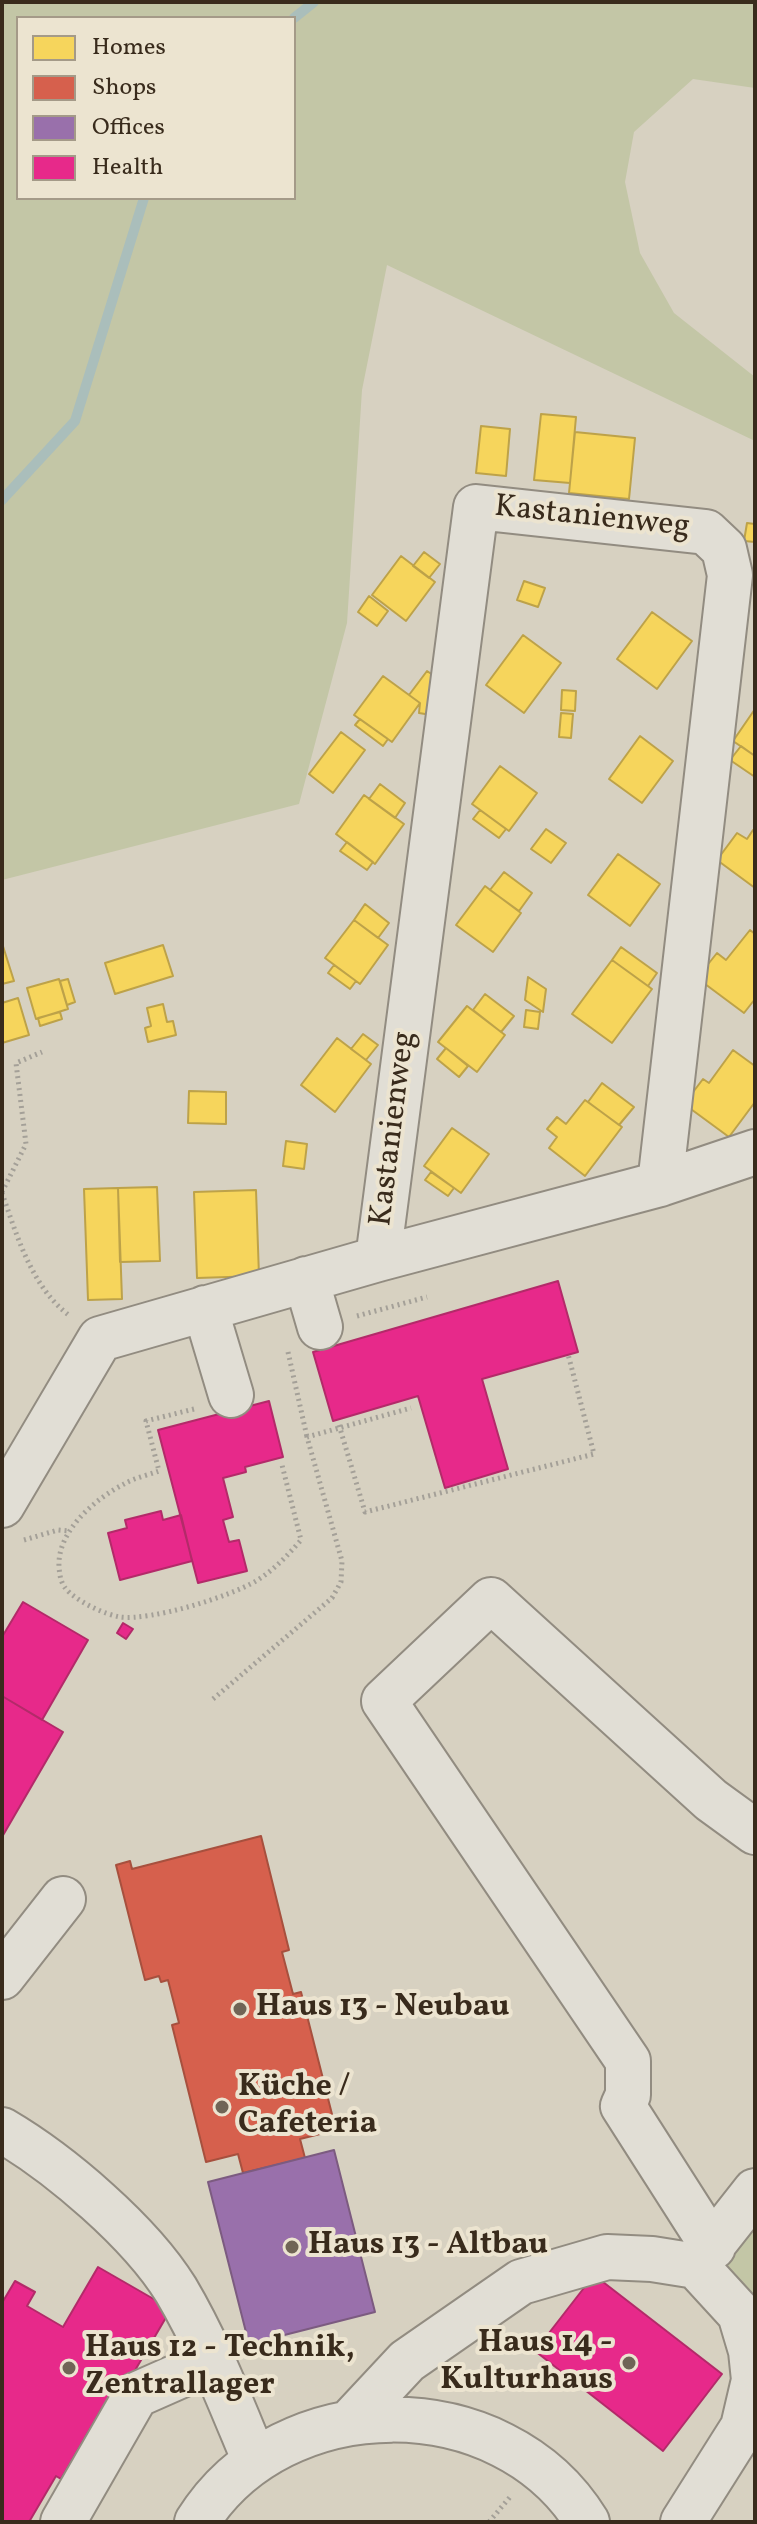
<!DOCTYPE html>
<html>
<head>
<meta charset="utf-8">
<style>
	body { margin:0 }
	#map { position:relative; width:757px; height:2524px; overflow:hidden; background:#d7d1c1; font-family:Vollkorn,serif }
	canvas { display:block }
	.frame { position:absolute; inset:0; border:4px solid #392b1c; pointer-events:none }
	.legend { position:absolute; left:16px; top:16px; width:280px; height:184px; box-sizing:border-box; background:#ece4d0; border:2px solid #a49a88; margin:0; padding:10px 14px; list-style:none; font-size:24px; color:#392b1c }
	.legend li { display:flex; align-items:center; gap:16px; height:40px }
	.legend b { width:40px; border:2px solid #a49a88 }
</style>
</head>
<body>
<div id="map">
<canvas width="757" height="2524"></canvas>
<div class="frame"></div>
<ul class="legend">
<li><b style="height:22px;background:#f6d55c"></b>Homes</li>
<li><b style="height:22px;background:#d6604d"></b>Shops</li>
<li><b style="height:22px;background:#9970ab"></b>Offices</li>
<li><b style="height:22px;background:#e7298a"></b>Health</li>
</ul>
</div>
<script>
const c = document.querySelector('canvas').getContext('2d');
c.lineJoin = 'round';
function paint(path, color) {
  c.fillStyle = color;
  c.fill(path, 'evenodd');
}
function stroke(path, color, width, dash) {
  c.strokeStyle = color;
  c.lineWidth = width;
  c.lineCap = dash ? 'butt' : 'round';
  c.setLineDash(dash || []);
  c.stroke(path);
}
function drawText(font, color, halo, rows, align = 'center') {
  c.font = font + ' Vollkorn,serif';
  c.lineWidth = 8;
  c.setLineDash([]);
  c.textBaseline = 'middle';
  c.strokeStyle = halo;
  c.fillStyle = color;
  for (const [text, x, y, turn = 0] of rows) {
    c.save();
    c.translate(x, y);
    c.rotate((+turn || 0) * Math.PI / 180);
    c.textAlign = isNaN(turn) ? turn : align;
    if (halo) c.strokeText(text, 0, 0);
    c.fillText(text, 0, 0);
    c.restore();
  }
}
const green = new Path2D(`
	M2 2H755V88L693 79 634 132 625 182 640 253 674 313 755 377V441L387 265 362 390 347 623 299 804 2 880ZM18 18H294V198H18Z
	M755 2194V2323L696 2266Z`);
const homes = new Path2D(`
	M541 414 576 417 570 483 534 480Z
	M481 426 510 429 506 476 476 473Z
	M575 432 635 438 629 499 569 493Z
	M747 523 755 524V542L744 541Z
	M424 552 440 564 429 578 413 566Z
	M401 556 435 582 406 621 372 595Z
	M524 581 545 588 538 607 517 600Z
	M369 596 388 611 377 626 358 612Z
	M652 612 692 641 657 689 617 659Z
	M523 635 561 663 524 713 486 685Z
	M427 671 443 682 437 716 419 713 420 703 409 695Z
	M383 676 420 703 392 742 354 715Z
	M562 690 576 691 575 711 561 710Z
	M755 709V756L733 741Z
	M561 713 573 714 571 738 559 737Z
	M360 719 388 739 383 746 355 725Z
	M341 732 365 750 333 793 309 774Z
	M640 736 673 761 642 803 609 779Z
	M741 746 755 756V777L730 760Z
	M500 766 537 793 509 831 472 804Z
	M380 784 405 803 395 818 369 799Z
	M364 795 404 824 375 864 336 834Z
	M480 810 506 829 499 838 473 819Z
	M546 829 566 843 551 863 531 849Z
	M753 830 755 832V888L717 860 737 833 747 839Z
	M347 842 373 862 367 870 340 851Z
	M618 854 660 884 630 926 588 895Z
	M504 872 532 893 519 911 490 890Z
	M485 886 521 913 493 952 456 925Z
	M365 904 389 923 378 938 354 920Z
	M354 920 388 945 360 984 325 958Z
	M750 930 755 934V999L744 1013 697 978 717 953 726 960Z
	M2 943 14 981 2 984Z
	M163 945 173 976 115 994 105 963Z
	M621 947 657 973 648 986 612 960Z
	M612 960 652 989 612 1043 572 1014Z
	M334 965 356 981 350 989 328 973Z
	M528 977 546 989 543 1012 525 1000Z
	M59 979 68 1009 36 1019 27 988Z
	M68 979 75 1002 67 1005 60 981Z
	M485 994 514 1016 501 1032 473 1010Z
	M18 998 29 1035 2 1043V1003Z
	M163 1004 167 1022 173 1021 176 1035 148 1042 145 1028 151 1026 147 1008Z
	M467 1006 505 1035 477 1072 438 1042Z
	M526 1010 540 1012 538 1029 524 1027Z
	M60 1012 62 1019 40 1026 38 1018Z
	M363 1034 378 1045 366 1060 351 1049Z
	M337 1038 371 1064 335 1112 301 1085Z
	M446 1048 468 1066 459 1077 437 1059Z
	M733 1050 755 1066V1102L729 1137 684 1104 703 1079 709 1083Z
	M602 1083 634 1107 619 1125 588 1102Z
	M189 1091 226 1092V1124L188 1123Z
	M585 1100 622 1127 585 1176 549 1148 557 1137 547 1129 557 1117 566 1124Z
	M452 1128 489 1154 461 1193 424 1166Z
	M286 1141 307 1144 304 1169 283 1166Z
	M431 1172 454 1188 448 1196 425 1180Z
	M157 1187 160 1261 120 1262 118 1188Z
	M118 1188 122 1299 88 1300 84 1189Z
	M256 1190 259 1276 197 1278 194 1192Z`);
const shops = new Path2D(`
	M261 1836 289 1950 282 1952 293 1994 301 1992 336 2130 300 2139 305 2158 243 2173 238 2154 206 2162 172 2025 179 2023 168 1980 161 1982 159 1976 145 1980 116 1865 130 1861 132 1869Z`);
const offices = new Path2D(`
	M334 2150 375 2312 249 2344 208 2182Z`);
const health = new Path2D(`
	M558 1281 578 1352 482 1379 508 1469 445 1488 418 1396 333 1421 313 1352Z
	M269 1401 283 1457 245 1467 246 1472 223 1478 233 1517 223 1520 229 1542 239 1540 247 1571 198 1583 158 1430Z
	M161 1511 163 1520 181 1515 192 1561 120 1580 108 1533 127 1528 125 1520Z
	M23 1602 88 1640 42 1720 2 1696V1637Z
	M123 1623 133 1629 126 1639 117 1633Z
	M2 1696 63 1732 2 1837Z
	M98 2267 171 2309 110 2413 102 2408 61 2479 56 2476 29 2522H2V2303L15 2281 35 2292 27 2306 63 2327Z
	M594 2275 722 2374 663 2451 535 2351Z`);
const stream = new Path2D(`
	M294 18 314 2
	M2 500 75 421 144 198`);
const path = new Path2D(`
	M2 1192 26 1144 16 1063 42 1052
	M2 1193C17 1236 32 1288 70 1316
	M357 1316 427 1297
	M288 1352 307 1437
	M194 1409 146 1421 159 1471C148 1475 134 1478 124 1484 95 1499 57 1531 59 1567 60 1578 61 1585 70 1593 83 1604 104 1614 120 1617 151 1621 229 1597 256 1581 274 1570 287 1556 301 1540L282 1465
	M339 1425 365 1512 594 1454 568 1354
	M24 1540 58 1530 69 1531
	M213 1699 332 1598 341 1582 342 1561 307 1437 411 1408
	M489 2522 510 2497`);
const minor = new Path2D(`
	M378 1259 476 507 706 532 724 549 730 575 660 1184
	M306 1279 320 1327
	M205 1308 231 1395
	M2 1505 100 1339 378 1259 660 1184 755 1152
	M2 1977 63 1899
	M2 2130C60 2164 140 2232 176 2290 208 2344 231 2404 255 2461
	M713 2247 623 2106 628 2095V2061L384 1701 491 1600 711 1800 755 1832
	M696 2266 755 2191
	M351 2421 407 2361 521 2282 607 2257 652 2259 696 2266 740 2314 751 2351 754 2380 743 2427 683 2522
	M63 2522 136 2395 213 2361
	M197 2522C282 2386 503 2385 587 2522`);
const markers = [
	[240,2009,8,"#706556"],
	[222,2107,8,"#706556"],
	[292,2247,8,"#706556"],
	[629,2363,8,"#706556"],
	[69,2368,8,"#706556"]
];
const streetNames = [
	["Kastanienweg",592,519,6],
	["Kastanienweg",395,1129,-83]
];
const poiNames = [
	["Haus 13 - Neubau",256,2009],
	["Küche /",238,2089],
	["Cafeteria",238,2126],
	["Haus 13 - Altbau",308,2247],
	["Haus 14 -",613,2345,"right"],
	["Kulturhaus",613,2382,"right"],
	["Haus 12 - Technik,",85,2350],
	["Zentrallager",85,2387]
];
paint(green, '#c3c6a6');
paint(homes, '#f6d55c');
stroke(homes, '#bda249', 2);
paint(shops, '#d6604d');
stroke(shops, '#a7503e', 2);
paint(offices, '#9970ab');
stroke(offices, '#7c5b80', 2);
paint(health, '#e7298a');
stroke(health, '#b32a69', 2);
stroke(stream, '#aabebb', 10);
stroke(minor, '#928c81', 48);
stroke(path, '#a4a098', 5, [2, 4]);
stroke(minor, '#e1ded5', 44);
for (const [x, y, r, color] of markers) {
  const dot = new Path2D();
  dot.arc(x, y, r, 0, 2 * Math.PI);
  c.fillStyle = color;
  c.fill(dot);
  stroke(dot, '#ece4d0', 3);
}
drawText('32px', '#392b1c', '#ece4d0', streetNames);
drawText('bold 32px', '#392b1c', '#ece4d0', poiNames, 'left');
</script>
</body>
</html>
